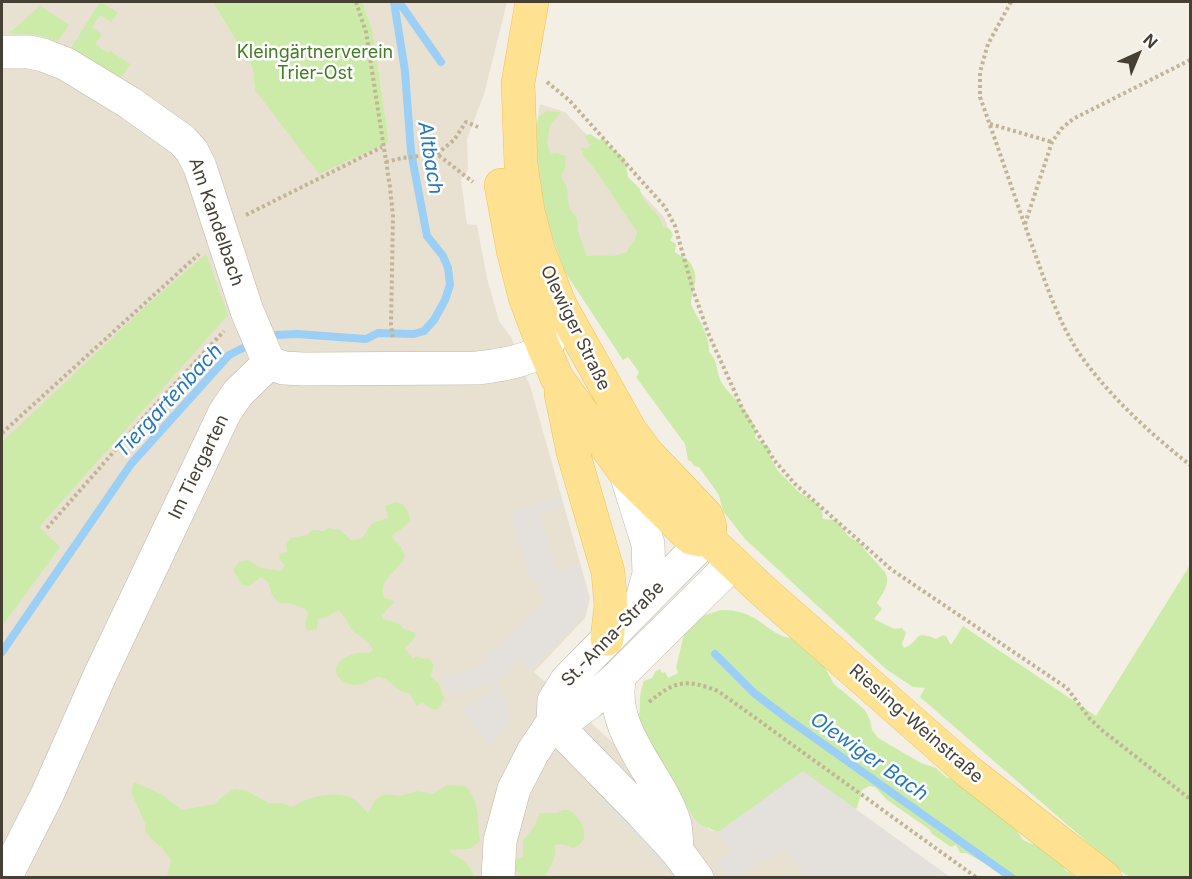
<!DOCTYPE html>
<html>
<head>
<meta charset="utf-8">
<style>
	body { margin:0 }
	#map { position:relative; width:1192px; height:879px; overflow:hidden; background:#f3efe4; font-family:Inter,sans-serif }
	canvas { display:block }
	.frame { position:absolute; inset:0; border:3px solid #463f33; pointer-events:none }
	.north { position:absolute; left:1108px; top:24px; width:60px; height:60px; -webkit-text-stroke:4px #fff; paint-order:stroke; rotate:44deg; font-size:16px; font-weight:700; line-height:24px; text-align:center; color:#463f33 }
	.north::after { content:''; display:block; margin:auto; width:21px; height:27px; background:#463f33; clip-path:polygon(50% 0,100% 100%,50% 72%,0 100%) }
</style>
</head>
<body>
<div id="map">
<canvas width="1192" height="879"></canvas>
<div class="frame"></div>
<div class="north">N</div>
</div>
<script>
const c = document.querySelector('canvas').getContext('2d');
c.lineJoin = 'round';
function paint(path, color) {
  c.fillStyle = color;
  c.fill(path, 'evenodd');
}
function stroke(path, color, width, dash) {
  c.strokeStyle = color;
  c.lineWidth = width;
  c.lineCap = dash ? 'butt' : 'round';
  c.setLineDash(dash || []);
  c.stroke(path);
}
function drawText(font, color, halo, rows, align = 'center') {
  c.font = font + ' Inter,sans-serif';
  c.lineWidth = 5;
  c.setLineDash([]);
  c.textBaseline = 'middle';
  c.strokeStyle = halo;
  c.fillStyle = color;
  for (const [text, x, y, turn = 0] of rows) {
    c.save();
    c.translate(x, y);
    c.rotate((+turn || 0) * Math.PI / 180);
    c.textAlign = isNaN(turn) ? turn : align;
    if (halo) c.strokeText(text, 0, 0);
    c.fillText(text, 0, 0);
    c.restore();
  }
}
const residential = new Path2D(`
	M2 2H213L253 69 255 90 389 142 373 33 363 2H507L484 94 467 139 468 169 461 180 467 224 477 225 487 278 499 321 511 337 531 389 590 598 585 618 534 672 710 830 950 877 23 878 2 867Z
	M540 104 565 112 664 217 672 238 574 282 536 130Z`);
const green = new Path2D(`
	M100 2 118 12 111 22 100 15 92 27 102 35 95 44 108 53 110 51 130 64 121 78 71 48Z
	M213 2H363L373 33 389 142 319 174 255 90 253 69Z
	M40 6 69 25 58 41 36 35 9 33Z
	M546 111 560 112V114L550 125 547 145 551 154 556 153 566 156 565 169 561 177 567 187 569 207 577 219 578 231 587 256C603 254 612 258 627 252 630 243 635 243 637 232L594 168 584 157 581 147 588 149 590 145 585 136 590 134 599 140 604 139 608 146 625 158 628 177 640 189C642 205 660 211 663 227L670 229 673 235 670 240 676 244 675 252C679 256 685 257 688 260 702 276 692 288 691 304 698 320 710 334 709 352 720 362 715 375 724 386 734 400 759 419 755 438L770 448V457L778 471 800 493 816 503 822 511 823 519 835 520 839 523 848 536 861 544 864 549 885 572C891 584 883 592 877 603L882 609 874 619 894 629 902 628 906 633 902 644 904 648C921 642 912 629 936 639L943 635 946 636 951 645 963 626 1096 716 1190 565V877H1130L1123 873 920 697 925 688 913 687 886 669 745 539 723 511 719 495 699 467 694 466 692 462 688 460 685 444 636 377 639 372 628 357 623 360 565 272 544 214 538 173 536 127 539 117Z
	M206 254 228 315 39 527 60 547 2 626V442L148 304Z
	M395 502C406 503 408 510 410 520 405 528 397 530 391 537L401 547 405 556C401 570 375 580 385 598L392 600 394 602 382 615 383 619 398 623 402 628 415 633V637L405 649 413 658 417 656 422 659 428 658C435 664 434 668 430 676L439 684 444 699 438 710 432 709 422 702 417 706 410 694C395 691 391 679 379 677 372 676 359 691 344 682 322 667 350 649 369 653L373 650C369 639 360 638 352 630 347 623 345 615 338 610L327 617 318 619 317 629 307 631 305 625 308 613 305 609 290 603H279L272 595 268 582 261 577 248 586 242 585 233 570 239 562 249 560 261 568 281 571 285 566 279 558 280 554 287 552 286 545 290 538 307 535 312 530 324 531 329 528 340 530 351 540C367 541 365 529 373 523 377 520 384 520 388 518L385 506Z
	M721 610C731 610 741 611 750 616 766 623 777 640 798 638L823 664 834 684 865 710 870 720 872 730 878 738 921 763 936 768 947 778 960 779 1008 817 1023 840 1032 844 1039 845 1062 862 1065 870 1077 877H1006L1001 872 966 853H960L956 845 951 847 932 834 929 829 887 800 875 787 869 786 862 790 857 808 846 817 718 832 699 824 678 796 632 719 639 718C641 703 638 696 644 681L652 678 655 672 660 669 662 673 665 672 668 678 678 673 676 668 684 634 699 617Z
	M134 782 161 794 182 810 215 804 222 797 234 789 245 790 269 803H282L292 807C307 797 337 789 354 799 359 803 363 809 368 813L376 799 381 796 386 794 399 796 418 791 432 794 447 785 465 786C481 801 477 821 480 841L470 849 449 850 451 853C463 859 470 864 474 877H167L171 860 162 848 151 838 145 831V823L131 792Z
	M562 810H569C582 818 594 841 573 848L562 844 555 845C555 849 556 852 555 855 554 864 547 869 545 877H522L514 869C514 859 515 860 523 856V840L534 827 540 813H558Z`);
const parking = new Path2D(`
	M560 496 563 506 540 513 557 571 579 564 587 590 586 608 579 620 531 670 518 659 499 680 511 718 491 747 461 707 493 693 490 684 448 695 442 676 479 667 487 659 486 653H492L544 602 539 585 536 581 531 580 510 512Z
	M803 771 950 877H804L787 848 735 877H726L717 862 733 852 718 832Z
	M604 792 672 863 664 869 636 835 598 799Z`);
const stream = new Path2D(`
	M399 2 441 62
	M265 339 275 335 297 334 366 339 378 333 414 334 424 331 434 320 445 300 450 285 448 268 443 256 427 236 411 152 405 71 394 2
	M2 652 131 464 229 355 253 343
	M715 654 754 693 788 719 1012 878`);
const path = new Path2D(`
	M356 2 366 32 390 187 393 216 391 325 393 339
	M1011 2 988 44 980 72V97C998 147 1015 198 1033 248 1046 284 1059 324 1081 356 1111 398 1151 434 1190 465
	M547 82 569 100 665 207 675 226 693 290 709 335 743 410 774 460 795 484 892 570 1067 688 1090 719 1103 731 1190 799
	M990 124 1052 142
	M437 154 454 140 466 122 478 127
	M386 162 402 158 437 154 473 182
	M246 215 382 147
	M1025 224 1052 142 1061 129 1073 119 1190 60
	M2 433 199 254
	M47 528 146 415 224 331
	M649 702C676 680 686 679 718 691L977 878`);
const minor = new Path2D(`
	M2 52H29L43 55 66 64 130 103 182 140 192 151 200 167 247 311 269 363
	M269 363 284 368 303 369 477 368C495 366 531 361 544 348 555 336 557 320 560 305
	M626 474 648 544 649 574 641 603
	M620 675C607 730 659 774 674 821 677 830 676 840 677 849
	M553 722 574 714 590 702 620 675 733 563
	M553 722 642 813 677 851 697 878
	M5 878 47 795 101 673 225 412 238 393 269 363
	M498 878 500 841 514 789 533 752 553 722 554 701 567 680 707 538`);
const major = new Path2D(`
	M532 2 518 83 521 165 528 211 538 249 560 305 630 430 647 453 706 515C710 524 712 529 707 538
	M501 185 513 250 525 297 544 348 557 378 626 474 691 538 700 540 707 538
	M561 394 573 452 608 572 611 606 607 639
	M707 538 763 591 969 772 1105 878`);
const parkNames = [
	["Kleingärtnerverein",315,53],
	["Trier-Ost",315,74]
];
const streetNames = [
	["Am Kandelbach",216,222,71],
	["Olewiger Straße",575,328,64],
	["Im Tiergarten",199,467,-64],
	["St.-Anna-Straße",613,634,-46],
	["Riesling-Weinstraße",916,724,41]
];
const waterNames = [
	["Altbach",430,158,81],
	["Tiergartenbach",169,401,-47],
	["Olewiger Bach",869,757,35]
];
paint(residential, '#e8e1d1');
paint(green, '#cceba9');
paint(parking, '#e4e1dd');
stroke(stream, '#9bcff6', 8);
stroke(minor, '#c0b7a6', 34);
stroke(major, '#edc358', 34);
stroke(path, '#c2b496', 4, [3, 3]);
stroke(minor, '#fff', 33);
stroke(major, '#ffe291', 33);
drawText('18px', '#437c22', '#fff', parkNames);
drawText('18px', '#463f33', '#fff', streetNames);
drawText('italic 20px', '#2478ba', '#fff', waterNames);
</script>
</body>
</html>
